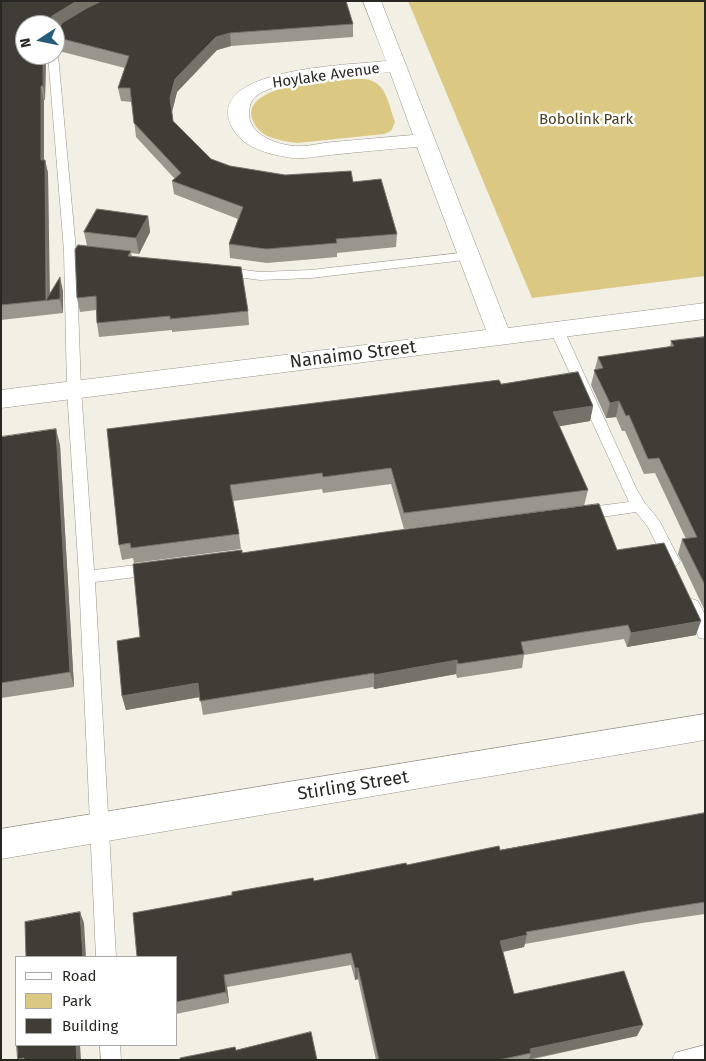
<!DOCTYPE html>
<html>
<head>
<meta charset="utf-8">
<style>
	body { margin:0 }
	#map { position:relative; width:706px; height:1061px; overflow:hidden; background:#f2efe5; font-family:"Fira Sans",sans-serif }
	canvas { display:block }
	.frame { position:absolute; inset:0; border:2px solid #282723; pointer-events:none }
	.legend { position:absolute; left:15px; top:956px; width:162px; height:90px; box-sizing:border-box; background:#fff; border:1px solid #a9a9a7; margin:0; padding:6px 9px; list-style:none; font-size:15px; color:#282723 }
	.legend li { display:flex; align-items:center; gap:10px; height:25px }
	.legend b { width:25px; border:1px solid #a9a9a7 }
	.north { position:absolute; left:15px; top:15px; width:50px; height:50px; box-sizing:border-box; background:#fff; border:1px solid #a9a9a7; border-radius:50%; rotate:259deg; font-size:14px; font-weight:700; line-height:20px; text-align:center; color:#282723 }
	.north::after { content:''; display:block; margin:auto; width:18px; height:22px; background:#255c77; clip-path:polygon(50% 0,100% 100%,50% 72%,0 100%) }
</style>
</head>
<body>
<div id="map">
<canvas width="706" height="1061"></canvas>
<div class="frame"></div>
<ul class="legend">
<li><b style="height:6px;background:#fff"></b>Road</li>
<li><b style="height:14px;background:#dbc983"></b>Park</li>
<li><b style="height:14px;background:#3f3d35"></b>Building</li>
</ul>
<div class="north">N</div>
</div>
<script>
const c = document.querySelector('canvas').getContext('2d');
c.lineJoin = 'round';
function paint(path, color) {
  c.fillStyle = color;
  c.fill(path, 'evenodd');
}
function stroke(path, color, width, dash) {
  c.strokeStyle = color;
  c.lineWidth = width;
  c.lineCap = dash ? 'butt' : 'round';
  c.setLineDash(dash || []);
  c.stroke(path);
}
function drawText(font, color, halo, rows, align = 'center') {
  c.font = font + ' "Fira Sans",sans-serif';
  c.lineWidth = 5;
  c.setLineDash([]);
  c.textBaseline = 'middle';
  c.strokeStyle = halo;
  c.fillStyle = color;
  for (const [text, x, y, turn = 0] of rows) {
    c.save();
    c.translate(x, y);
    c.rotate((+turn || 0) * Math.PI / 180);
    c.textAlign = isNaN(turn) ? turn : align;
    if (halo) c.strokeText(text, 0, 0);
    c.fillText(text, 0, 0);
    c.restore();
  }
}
const green = new Path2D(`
	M408 1H705V276L532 298Z
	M364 79C387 81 388 104 395 122L391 131 384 134 297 143C282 141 261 138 254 123 233 82 343 79 364 79Z`);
const service = new Path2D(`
	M55 52 58 55 76 251 81 389 94 570 153 563 158 565 161 569 158 573 153 575 95 582 116 957H96L79 577 67 389 64 251 48 55H55Z
	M469 252 475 256 473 259 311 278 260 280 222 275 216 271 222 267 260 272 311 270Z
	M557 326 564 330 636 488 644 502 659 520 680 561 677 565 672 567 667 565 648 527 636 512 582 520 577 518 575 514 577 510 582 508 629 502 550 330Z
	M692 599 698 601 705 615V639L699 638 684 605 686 601Z
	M100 1045H120L121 1060H101Z
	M705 1045V1060H672L675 1053Z`);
const minor = new Path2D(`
	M363 1H381L508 328 705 303V319L1 408V390L486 330 417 147C388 149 359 152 330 155 319 156 305 159 293 158 272 155 244 149 233 129 198 67 355 65 386 61ZM390 72 413 135C386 137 359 140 333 142 320 143 307 147 294 146 273 144 243 132 250 106 253 91 276 87 288 84Z
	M705 714V740L1 859V829Z`);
const wall = new Path2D(`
	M1 1 353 24V37L231 46 217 50 177 92 172 112 173 121 211 159 230 166 285 175 353 182 397 234 396 247 337 253V257L267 263 230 258 229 244 238 219 174 194 172 181 175 179 136 137 132 102 121 101 118 88 125 68 55 50V33L58 31 61 25 55 29V25H25L46 55 45 100H44V160H45L48 173 49 295 63 291V313L1 320Z
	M148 216 150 232 139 254 131 253 132 256 248 311 249 325 172 332V330L99 337 97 323 96 310 80 312 77 298 87 246 84 232Z
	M705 337V611L678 554 682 539H686L655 473 644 474 625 431H622L616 417 606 418 591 385 598 357 670 347 671 341Z
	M501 384 593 406 590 421 559 426 588 490 584 506 404 529 391 484 323 493 322 489 233 501 239 534 241 549 134 563 133 558 122 560 119 545 107 429Z
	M1 437 60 445 74 687 1 698Z
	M617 550 696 635 627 647 624 639 524 655 522 668 457 678 456 674 374 689 373 687 203 715 200 697 126 710 122 696 140 637 242 553Z
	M705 813V914L642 923 525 944 524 947 503 952 514 994 637 1036 529 1060H376L358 979 355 980 351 965 227 987 229 1003 176 1014V957L314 881 500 850Z`);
const shadedWall = new Path2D(`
	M77 1H115L81 13 55 29V25H51L52 16Z
	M230 33 231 46 217 50 177 92 172 112 170 98 175 79 216 37Z
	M43 55H46L45 100 43 86Z
	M41 86 44 100V174L41 160Z
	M45 160 48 173 50 300 47 301Z
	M148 216 150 232 139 254 136 238Z
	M60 277 63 291V313L60 299Z
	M619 401 616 417 606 418 610 403Z
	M593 406 590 421 550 428 553 412Z
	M56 429 60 445 74 687 70 672Z
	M701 621 696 635 627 647 631 633Z
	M457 660 456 674 374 689V675Z
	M198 683 200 697 126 710 122 696Z
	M80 912 84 923 86 957H83Z
	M527 935 524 947 497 953 500 941Z
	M355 968H358V979L355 980Z
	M224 975 227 987 229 1003 226 992Z
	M643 1025 637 1036 529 1059 531 1053 530 1049Z
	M76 1045H80L81 1060H77Z`);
const building = new Path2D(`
	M1 1H77L52 16 51 25H25V55H43V86H41V160H45L46 300 60 277V299L1 305Z
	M102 1H346L353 24 230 33 216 37 175 79 170 98 173 121 211 159 230 166 285 175 351 171 353 182 381 179 397 234 336 239 337 243 266 249 229 244 243 207 172 181 181 173 134 123 130 88H118L129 56 55 37V33L58 31 62 23 87 8Z
	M97 209 148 216 136 238 84 232Z
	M78 245 131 251 128 256 241 267 248 311 170 319V316L97 323 96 296 77 298 75 250Z
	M705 337V585L682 539 697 537 659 458 648 459 629 415 626 416 619 401 610 403 594 370 603 368 598 357 674 346 671 341Z
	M578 372 593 406 553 412 588 490 404 513 391 468 323 477 322 473 230 485 239 534 131 548 130 543 119 545 107 429 499 380 501 384Z
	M56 429 70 672 1 683V437Z
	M599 504 617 550 664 543 701 621 631 633 628 625 521 642 524 654 458 664 457 660 374 675V673L200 701 198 683 122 696 117 641 140 637 133 564 242 550V553L385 532Z
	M705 813V902L647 911 526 932 527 935 500 941 514 994 624 971 643 1025 530 1049 531 1053 499 1060H379L358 968H355L351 953 224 975 226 992 176 1002V957H137L133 913 232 895V892L313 878 314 881 406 863 407 865 499 846 500 850Z
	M80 912 83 957H26L25 922Z
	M311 1032 317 1060H180V1058L235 1047 236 1050Z
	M17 1045H76L77 1060H24V1058L18 1059Z`);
const farStreetnames = [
	["Hoylake Avenue",326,76,-8]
];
const farParknames = [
	["Bobolink Park",586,120]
];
const streetNames = [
	["Nanaimo Street",353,355,-7],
	["Stirling Street",353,786,-9]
];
paint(green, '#dbc983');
stroke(service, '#97948b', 1);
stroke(minor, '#97948b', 1);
paint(service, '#fff');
paint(minor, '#fff');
paint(wall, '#98968d');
paint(shadedWall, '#75726a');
paint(building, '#3f3d35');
stroke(building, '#75726a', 1);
drawText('15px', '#282723', '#fff', farStreetnames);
drawText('15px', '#4a411a', '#fff', farParknames);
drawText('18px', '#282723', '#fff', streetNames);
</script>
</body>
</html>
